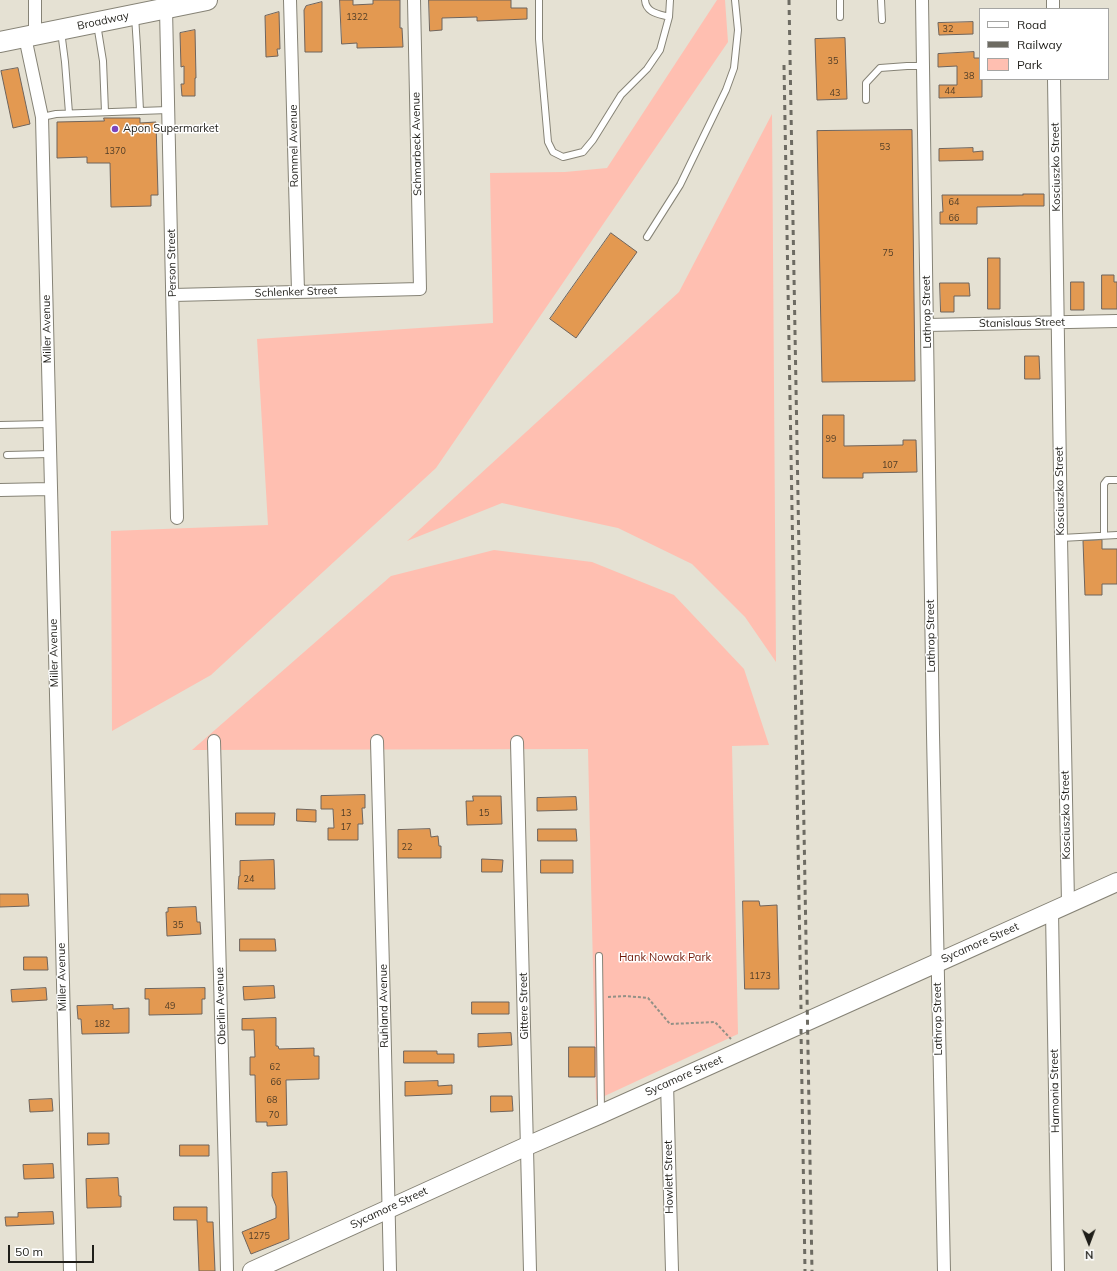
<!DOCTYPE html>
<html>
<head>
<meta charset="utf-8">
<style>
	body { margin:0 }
	#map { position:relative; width:1117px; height:1271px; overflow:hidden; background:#e5e1d3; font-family:Mulish,sans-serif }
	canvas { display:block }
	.legend { position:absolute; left:979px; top:8px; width:130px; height:72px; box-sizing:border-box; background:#fff; border:1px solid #a5a5a3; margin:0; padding:5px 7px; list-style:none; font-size:12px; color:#1f1e19 }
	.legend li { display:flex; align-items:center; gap:8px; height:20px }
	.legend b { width:20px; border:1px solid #a5a5a3 }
	.north { position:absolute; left:1069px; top:1223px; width:40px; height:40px; -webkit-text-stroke:3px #fff; paint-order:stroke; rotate:179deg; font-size:11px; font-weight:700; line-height:16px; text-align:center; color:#1f1e19 }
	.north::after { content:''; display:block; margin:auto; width:14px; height:18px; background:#1f1e19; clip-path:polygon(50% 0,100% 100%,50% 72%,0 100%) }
	.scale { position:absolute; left:8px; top:1245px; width:86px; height:18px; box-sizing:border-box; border:2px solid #1f1e19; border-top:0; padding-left:5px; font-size:12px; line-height:14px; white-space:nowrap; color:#1f1e19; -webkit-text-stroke:3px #fff; paint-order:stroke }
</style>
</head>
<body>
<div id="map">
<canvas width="1117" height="1271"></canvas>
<ul class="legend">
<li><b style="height:5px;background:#fff"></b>Road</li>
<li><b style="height:5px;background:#6d6b62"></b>Railway</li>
<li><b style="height:11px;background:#ffbfb1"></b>Park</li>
</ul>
<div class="north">N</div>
<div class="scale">50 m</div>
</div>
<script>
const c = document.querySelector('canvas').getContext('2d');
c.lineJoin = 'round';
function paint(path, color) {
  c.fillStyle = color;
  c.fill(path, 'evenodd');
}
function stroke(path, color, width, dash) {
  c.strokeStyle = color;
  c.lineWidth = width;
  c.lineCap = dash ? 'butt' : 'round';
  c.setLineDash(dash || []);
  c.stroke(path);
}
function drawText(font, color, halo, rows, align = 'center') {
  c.font = font + ' Mulish,sans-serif';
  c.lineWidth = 3;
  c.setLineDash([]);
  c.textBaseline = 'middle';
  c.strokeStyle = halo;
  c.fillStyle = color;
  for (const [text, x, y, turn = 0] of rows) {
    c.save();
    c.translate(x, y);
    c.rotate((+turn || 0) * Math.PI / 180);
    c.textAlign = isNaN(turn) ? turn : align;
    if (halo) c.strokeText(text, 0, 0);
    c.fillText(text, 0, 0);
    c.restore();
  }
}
const green = new Path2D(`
	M717 0H725L728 42 436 468 211 675 112 731 111 531 268 525 257 339 493 323 490 173 565 172 607 168Z
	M772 114 776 662 745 617 692 564 618 528 502 503 407 541 679 292Z
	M494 550 592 562 674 595 744 669 769 745 732 746 738 1034 596 1100 588 749 192 750 391 576Z`);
const building = new Path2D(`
	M340 0H353V5L373 4V0H400V28H402L403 47 357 48V43L342 44Z
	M429 0H511V8H527V19L477 21V17L442 18V30L430 31Z
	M322 2V52H305L304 10 306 6Z
	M279 12 280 49H277L278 56 266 57 265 16Z
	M973 22V34L939 35 938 23Z
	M195 30 196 78H195V96H182L181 84H184V66L181 67 180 33Z
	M845 38 847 99 817 100 815 39Z
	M974 52V58H980V79H982V97L939 98V85H957V66L938 67V54Z
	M18 68 30 124 13 128 1 71Z
	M104 118H140V123L156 122 158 195H151V206L111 207 110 163H87V157L57 158V122L104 121Z
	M912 130 915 381 822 382 817 131Z
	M973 148V152L983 151V160L939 161V149Z
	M1023 194H1044V206H1020L977 207V224H940V212H943L942 195H1023Z
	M611 233 637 252 576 338 550 319Z
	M988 258H1000V309H988Z
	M1102 275H1114V282H1117V309H1102Z
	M1071 282H1084V310H1071Z
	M940 283H969L970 296H954V312H941Z
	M1025 356H1039L1040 379H1025Z
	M823 415H844V446L903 445V440H916L917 472 863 473V478H823Z
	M1102 540V549H1117V584H1102V595H1085L1083 541Z
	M365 795V808H362L363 824H358V840H328V828H334L333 809H321V796Z
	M473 796H501L502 824 467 825 466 801H473Z
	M576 797 577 810 537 811V798Z
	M297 809 316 810V822L297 821Z
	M236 813H275L274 825H236Z
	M430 829 431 837 438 836 439 846H441V858H398V830Z
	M538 829H576L577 841H538Z
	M482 859 503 860 502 872H482Z
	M274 860 275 889H238L239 876H240V861Z
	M541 860H573V873H541Z
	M0 894H28L29 906 0 907Z
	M743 901H759L760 906 777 905 779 989H745Z
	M196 907 197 922H200L201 934 167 936 166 912H168V908Z
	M240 939H275L276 951H240Z
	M24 957H47L48 970H24Z
	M274 986 275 998 244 1000 243 987Z
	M46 988 47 1000 12 1002 11 990Z
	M205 988V999H202V1014L149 1015V999H145V989Z
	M472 1002H509V1014H472Z
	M113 1005V1009L129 1008V1033L82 1034 81 1019H78L77 1006Z
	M276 1018V1046H278L279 1049 314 1048V1056H319V1079L286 1080 287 1125 267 1126V1122H256L255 1075H250V1057H255L254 1030H242V1019Z
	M511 1033 512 1045 478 1047V1034Z
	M569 1047H595V1077H569Z
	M404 1051H437V1054H454V1063H404Z
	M438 1081V1086L452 1085V1094L405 1096V1082Z
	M491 1096H512L513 1111 491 1112Z
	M52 1099 53 1111 30 1112 29 1100Z
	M88 1133H109V1144L88 1145Z
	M180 1145H209V1156H180Z
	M53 1164 54 1178 24 1179 23 1165Z
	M287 1172 289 1239 251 1254 242 1232 276 1218V1206L272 1196V1173Z
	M118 1178 119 1196H121V1207L87 1208 86 1179Z
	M174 1207H207V1222H213L215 1271H199L197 1220H174Z
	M53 1212 54 1224 6 1226 5 1217H18V1213Z`);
const path = new Path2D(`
	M608 997 626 996 648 998 670 1024 715 1022 731 1039`);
const lane = new Path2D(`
	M539 0V39L548 142 553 152 563 157 583 152 593 140 621 95 647 69 660 50 669 17 670 0
	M645 0C646 13 659 14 669 17
	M840 0V17
	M881 0 882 20
	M135 16 137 47 140 111
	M97 24 103 61 105 112
	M61 31 65 62 69 113
	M866 100V83L880 68 907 66H923
	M42 117 56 114 168 110
	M647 237 680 185 726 90 734 68 738 30 735 0
	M0 425 49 424
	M7 455 50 454
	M1104 535V484L1107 480H1117
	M1061 538 1117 535
	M599 956 601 1112`);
const street = new Path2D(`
	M35 0V35
	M290 0 298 291
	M922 0 933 734 944 1271
	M1053 0V9
	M166 9 177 518
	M25 37 42 117 70 1271
	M1054 79 1061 538 1068 903
	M173 295 420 289 414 0
	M927 325 1117 321
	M0 490 50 489
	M214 741 225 1174 227 1271
	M377 741 384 1007 390 1271
	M517 742 530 1271
	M1052 911 1058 1271
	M667 1083 672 1271`);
const secondary = new Path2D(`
	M252 1271 527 1146 601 1114 1117 882`);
const primary = new Path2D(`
	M0 42 207 0`);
const rail = new Path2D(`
	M789 0 812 1271
	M784 65 801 1009
	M801 1029 805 1271`);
const markers = [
	[115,129,4,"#7b45bc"]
];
const numberNames = [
	["1322",357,17],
	["32",948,29],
	["35",833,61],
	["38",969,76],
	["44",950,91],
	["43",835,93],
	["53",885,147],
	["1370",115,151],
	["64",954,202],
	["66",954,218],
	["75",888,253],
	["99",831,439],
	["107",890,465],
	["13",346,813],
	["15",484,813],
	["17",346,827],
	["22",407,847],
	["24",249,879],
	["35",178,925],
	["1173",760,976],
	["49",170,1006],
	["182",102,1024],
	["62",275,1067],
	["66",276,1082],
	["68",272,1100],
	["70",274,1115],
	["1275",259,1236]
];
const streetNames = [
	["Broadway",103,21,-12],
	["Schmarbeck Avenue",417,144,-91],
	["Rommel Avenue",294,146,-91],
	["Kosciuszko Street",1056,167,-91],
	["Person Street",172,263,-91],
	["Schlenker Street",296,292,-2],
	["Lathrop Street",927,312,-91],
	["Stanislaus Street",1022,323,-1],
	["Miller Avenue",47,329,-91],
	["Kosciuszko Street",1060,491,-91],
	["Lathrop Street",931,636,-91],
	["Miller Avenue",54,653,-91],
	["Kosciuszko Street",1066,815,-91],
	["Sycamore Street",980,943,-24],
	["Miller Avenue",62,977,-91],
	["Oberlin Avenue",221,1006,-92],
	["Ruhland Avenue",384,1006,-91],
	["Gittere Street",524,1006,-91],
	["Lathrop Street",938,1019,-91],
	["Sycamore Street",684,1076,-24],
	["Harmonia Street",1055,1091,-91],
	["Howlett Street",669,1177,-91],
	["Sycamore Street",389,1208,-25]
];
const poiNames = [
	["Apon Supermarket",123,129]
];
const parkNames = [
	["Hank Nowak Park",665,958]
];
paint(green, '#ffbfb1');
paint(building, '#e39951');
stroke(building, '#6f645c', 1);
stroke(lane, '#868376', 8);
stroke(street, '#868376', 14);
stroke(secondary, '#868376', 20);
stroke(primary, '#868376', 22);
stroke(path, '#939086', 2, [3, 2]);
stroke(lane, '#fff', 6);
stroke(street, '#fff', 12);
stroke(secondary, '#fff', 18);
stroke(primary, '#fff', 20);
stroke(rail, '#6d6b62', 3, [5, 5]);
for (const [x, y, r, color] of markers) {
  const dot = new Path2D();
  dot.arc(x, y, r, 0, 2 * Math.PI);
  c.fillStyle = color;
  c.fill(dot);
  stroke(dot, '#fff', 1.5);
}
drawText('9px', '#503d27', null, numberNames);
drawText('11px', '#1f1e19', '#fff', streetNames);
drawText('11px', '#1f1e19', '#fff', poiNames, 'left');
drawText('11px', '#6f1707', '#fff', parkNames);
</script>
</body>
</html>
